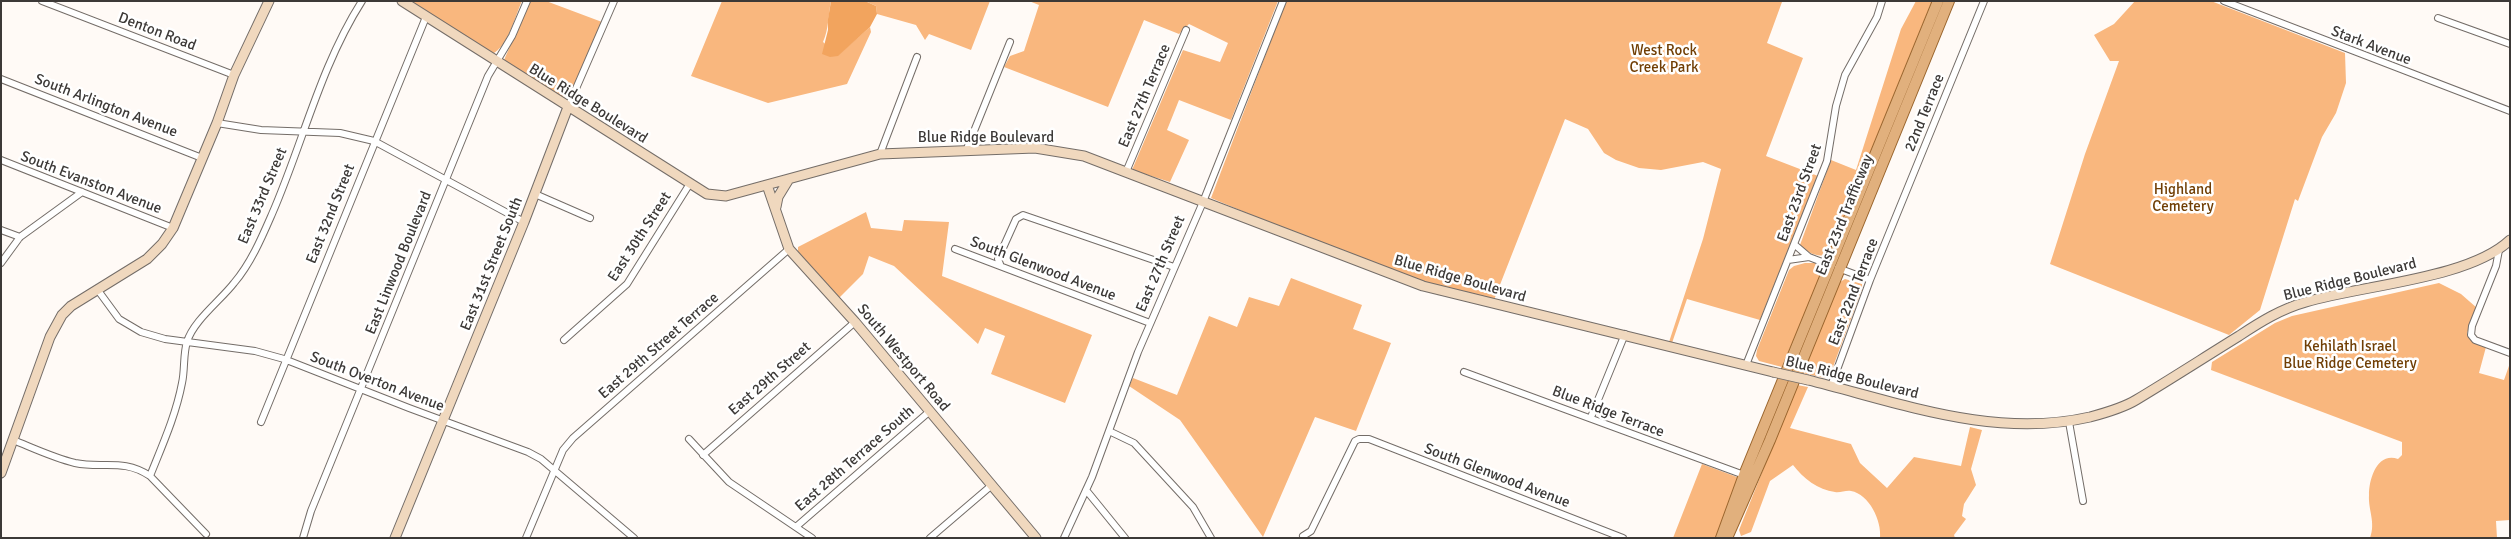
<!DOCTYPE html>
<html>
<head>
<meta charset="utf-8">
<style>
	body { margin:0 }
	#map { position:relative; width:2511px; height:539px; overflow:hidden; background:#fffaf6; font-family:Signika,sans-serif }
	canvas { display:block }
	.frame { position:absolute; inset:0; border:2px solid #3c3937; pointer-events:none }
</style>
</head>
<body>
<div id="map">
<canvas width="2511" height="539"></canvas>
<div class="frame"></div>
</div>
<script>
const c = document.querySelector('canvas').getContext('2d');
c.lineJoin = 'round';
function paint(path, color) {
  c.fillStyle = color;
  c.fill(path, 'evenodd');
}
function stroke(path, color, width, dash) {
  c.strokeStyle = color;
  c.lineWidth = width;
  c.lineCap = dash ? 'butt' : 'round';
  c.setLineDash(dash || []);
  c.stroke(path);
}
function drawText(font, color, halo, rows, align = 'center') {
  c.font = font + ' Signika,sans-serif';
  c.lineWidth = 5;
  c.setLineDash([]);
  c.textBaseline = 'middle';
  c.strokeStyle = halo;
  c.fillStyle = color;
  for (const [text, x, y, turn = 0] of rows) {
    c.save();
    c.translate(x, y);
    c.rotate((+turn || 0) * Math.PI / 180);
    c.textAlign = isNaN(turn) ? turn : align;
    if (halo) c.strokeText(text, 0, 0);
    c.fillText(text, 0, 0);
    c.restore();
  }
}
const green = new Path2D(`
	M401 1H522C515 16 508 47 492 54Z
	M530 1H546L602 22 571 92 565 97 560 96 505 63 504 60Z
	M722 1H831C828 15 829 29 823 42L838 55 870 27 871 32 847 84 768 103 691 76Z
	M865 1H990L971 50 929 34 925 40 916 25 877 14 876 6Z
	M1029 1H1278L1231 120 1179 100 1167 130 1189 140 1170 182 1132 170 1183 50 1220 62 1228 43 1189 24 1179 34 1144 20 1108 107 1004 67 1010 56 1024 51 1039 5Z
	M1286 1 1782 2 1767 43 1803 58 1766 156 1818 176 1760 320 1687 299 1672 343 1669 342 1703 239 1721 169 1703 162 1661 170 1639 168 1616 160 1604 153 1588 129 1565 119 1494 300 1411 278 1409 281 1211 198Z
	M1916 1H1932L1829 253C1820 259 1807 253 1800 245L1831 160 1856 170 1901 29Z
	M2135 1H2211L2345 53 2346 83 2336 113 2322 137 2298 201 2295 199 2260 310 2229 335 2050 264 2085 154 2119 61H2110L2094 35 2114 24Z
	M866 212 871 228 902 231 904 220 949 222 942 276 1092 335 1065 403 991 374 1005 336 985 328 978 344 894 266 869 256 863 274 839 298 798 254V247Z
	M1805 263H1815L1821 268V274L1782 367 1759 361 1756 356 1757 350 1789 270 1794 266Z
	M1291 278 1362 305 1353 329 1391 343 1356 431 1315 417 1263 537 1180 420 1129 386 1133 378 1177 395 1209 316 1237 327 1249 297 1279 306Z
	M1845 279 1862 284V289L1830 375 1825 378 1802 373 1840 282Z
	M2439 283 2461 294 2477 308 2467 333 2471 340 2486 347 2479 373 2504 380 2510 363V520L2496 521 2497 538H2370C2376 522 2368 510 2369 495 2369 479 2377 452 2398 459L2402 455V442L2211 370 2212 362 2275 323 2292 316Z
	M1797 385 1808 387 1790 428 1851 444 1860 463 1887 488 1914 457 1961 466 1970 427 1982 430 1971 469 1976 485 1964 504 1962 516 1966 519 1954 535 1955 538H1880C1882 521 1869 494 1851 491 1846 490 1840 493 1835 492 1818 490 1803 478 1793 465L1770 481 1751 532 1741 536 1739 530Z
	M1702 464 1737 477 1738 483 1716 538H1673Z`);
const water = new Path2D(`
	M831 1H865L876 6 877 14 870 27 838 56 830 57 822 54 828 30V19Z`);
const street = new Path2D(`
	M42 1 234 75
	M2224 1 2510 111
	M2438 18 2510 44
	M1 79 202 158
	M568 107 614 1
	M217 123 261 130 340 133 374 141 524 222
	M966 151 1010 42
	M880 154 917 57
	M1 160 173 228
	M1126 172 1186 30
	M535 194 590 218
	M1 230 20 237
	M1795 245 1809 257
	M955 249 1150 323
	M2499 250 2496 266 2472 326 2471 335 2475 340 2510 353
	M1788 260 1809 257 1830 265
	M1 263 20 237 82 192
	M1000 264 998 259 1016 219 1023 215 1174 267
	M1838 268 1870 280
	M97 289 119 319 141 332 165 339 255 351 284 359 409 408 528 452 541 459 634 538
	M564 340 627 284 689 185
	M1746 365 1827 161 1836 106 1845 75 1877 17 1882 1
	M1464 372 1744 475
	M1831 386 1870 280 1984 1
	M1591 417 1625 334
	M261 422 426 17
	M2069 422 2083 501
	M1109 431 1134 443 1193 507 1211 538
	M689 439 729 482 812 538
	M13 440C33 448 54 458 75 463 103 469 123 458 150 476L206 534
	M703 455 855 322
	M150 476C162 446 176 415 182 383 185 370 183 354 187 342 193 321 221 300 234 283 251 263 262 237 272 214 303 143 320 67 362 1
	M1086 490 1125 538
	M797 526 930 411
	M1303 536 1311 531 1355 441 1359 439H1369L1623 538
	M303 538 311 511 488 76 512 36 527 1
	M526 538 563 450 573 438 789 249
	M930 538 992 485
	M1064 538 1092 477 1138 352 1203 202 1283 1`);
const secondary = new Path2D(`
	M402 1 707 194 726 196 880 154 1035 148 1084 156 1423 286 1773 372
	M767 185 789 249 855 322 1036 538
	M776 207 778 197 789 179
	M1808 380C1901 403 1994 439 2090 417 2105 413 2123 408 2136 400 2171 379 2205 357 2239 336 2260 322 2281 309 2306 302 2362 285 2469 279 2510 240
	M1 473 50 337 62 315 71 306 147 259 162 244 173 228 217 123 234 75 269 1
	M395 538 524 222 568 107`);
const primary = new Path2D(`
	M1721 538 1744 475 1938 1
	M1727 538 1770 440 1949 1`);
const secondaryBridge = new Path2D(`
	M1773 372 1808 380`);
const streetNames = [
	["Denton Road",157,32,21],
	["Stark Avenue",2371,46,21],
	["East 27th Terrace",1145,96,-67],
	["Blue Ridge Boulevard",588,104,32],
	["South Arlington Avenue",106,106,21],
	["22nd Terrace",1925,113,-68],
	["Blue Ridge Boulevard",986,138],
	["South Evanston Avenue",91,183,21],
	["East 23rd Street",1800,193,-70],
	["East 33rd Street",263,196,-67],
	["East 32nd Street",331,214,-68],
	["East 23rd Trafficway",1845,215,-68],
	["East 30th Street",640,237,-57],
	["East Linwood Boulevard",399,263,-68],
	["East 31st Street South",492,264,-68],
	["East 27th Street",1161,264,-67],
	["South Glenwood Avenue",1043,269,21],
	["Blue Ridge Boulevard",1460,279,16],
	["Blue Ridge Boulevard",2350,280,-14],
	["East 22nd Terrace",1854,292,-69],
	["East 29th Street Terrace",659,346,-41],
	["South Westport Road",903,358,50],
	["Blue Ridge Boulevard",1852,378,14],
	["East 29th Street",770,379,-41],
	["South Overton Avenue",377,382,21],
	["Blue Ridge Terrace",1608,412,21],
	["East 28th Terrace South",855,459,-41],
	["South Glenwood Avenue",1497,476,21]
];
const parkNames = [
	["West Rock",1664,51],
	["Creek Park",1664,68],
	["Highland",2183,190],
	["Cemetery",2183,207],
	["Kehilath Israel",2350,347],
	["Blue Ridge Cemetery",2350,364]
];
paint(green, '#f9b77e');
paint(water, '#f2a45e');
stroke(street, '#746d68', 8);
stroke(secondary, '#746d68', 11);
stroke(primary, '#9a652d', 12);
stroke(street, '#fff', 6);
stroke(secondary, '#f0d8be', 9);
stroke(primary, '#e1b07d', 10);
stroke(secondaryBridge, '#746d68', 11, []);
stroke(secondaryBridge, '#f0d8be', 9);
drawText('15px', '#3c3937', '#fff', streetNames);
drawText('15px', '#703e04', '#fff', parkNames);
</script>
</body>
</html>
